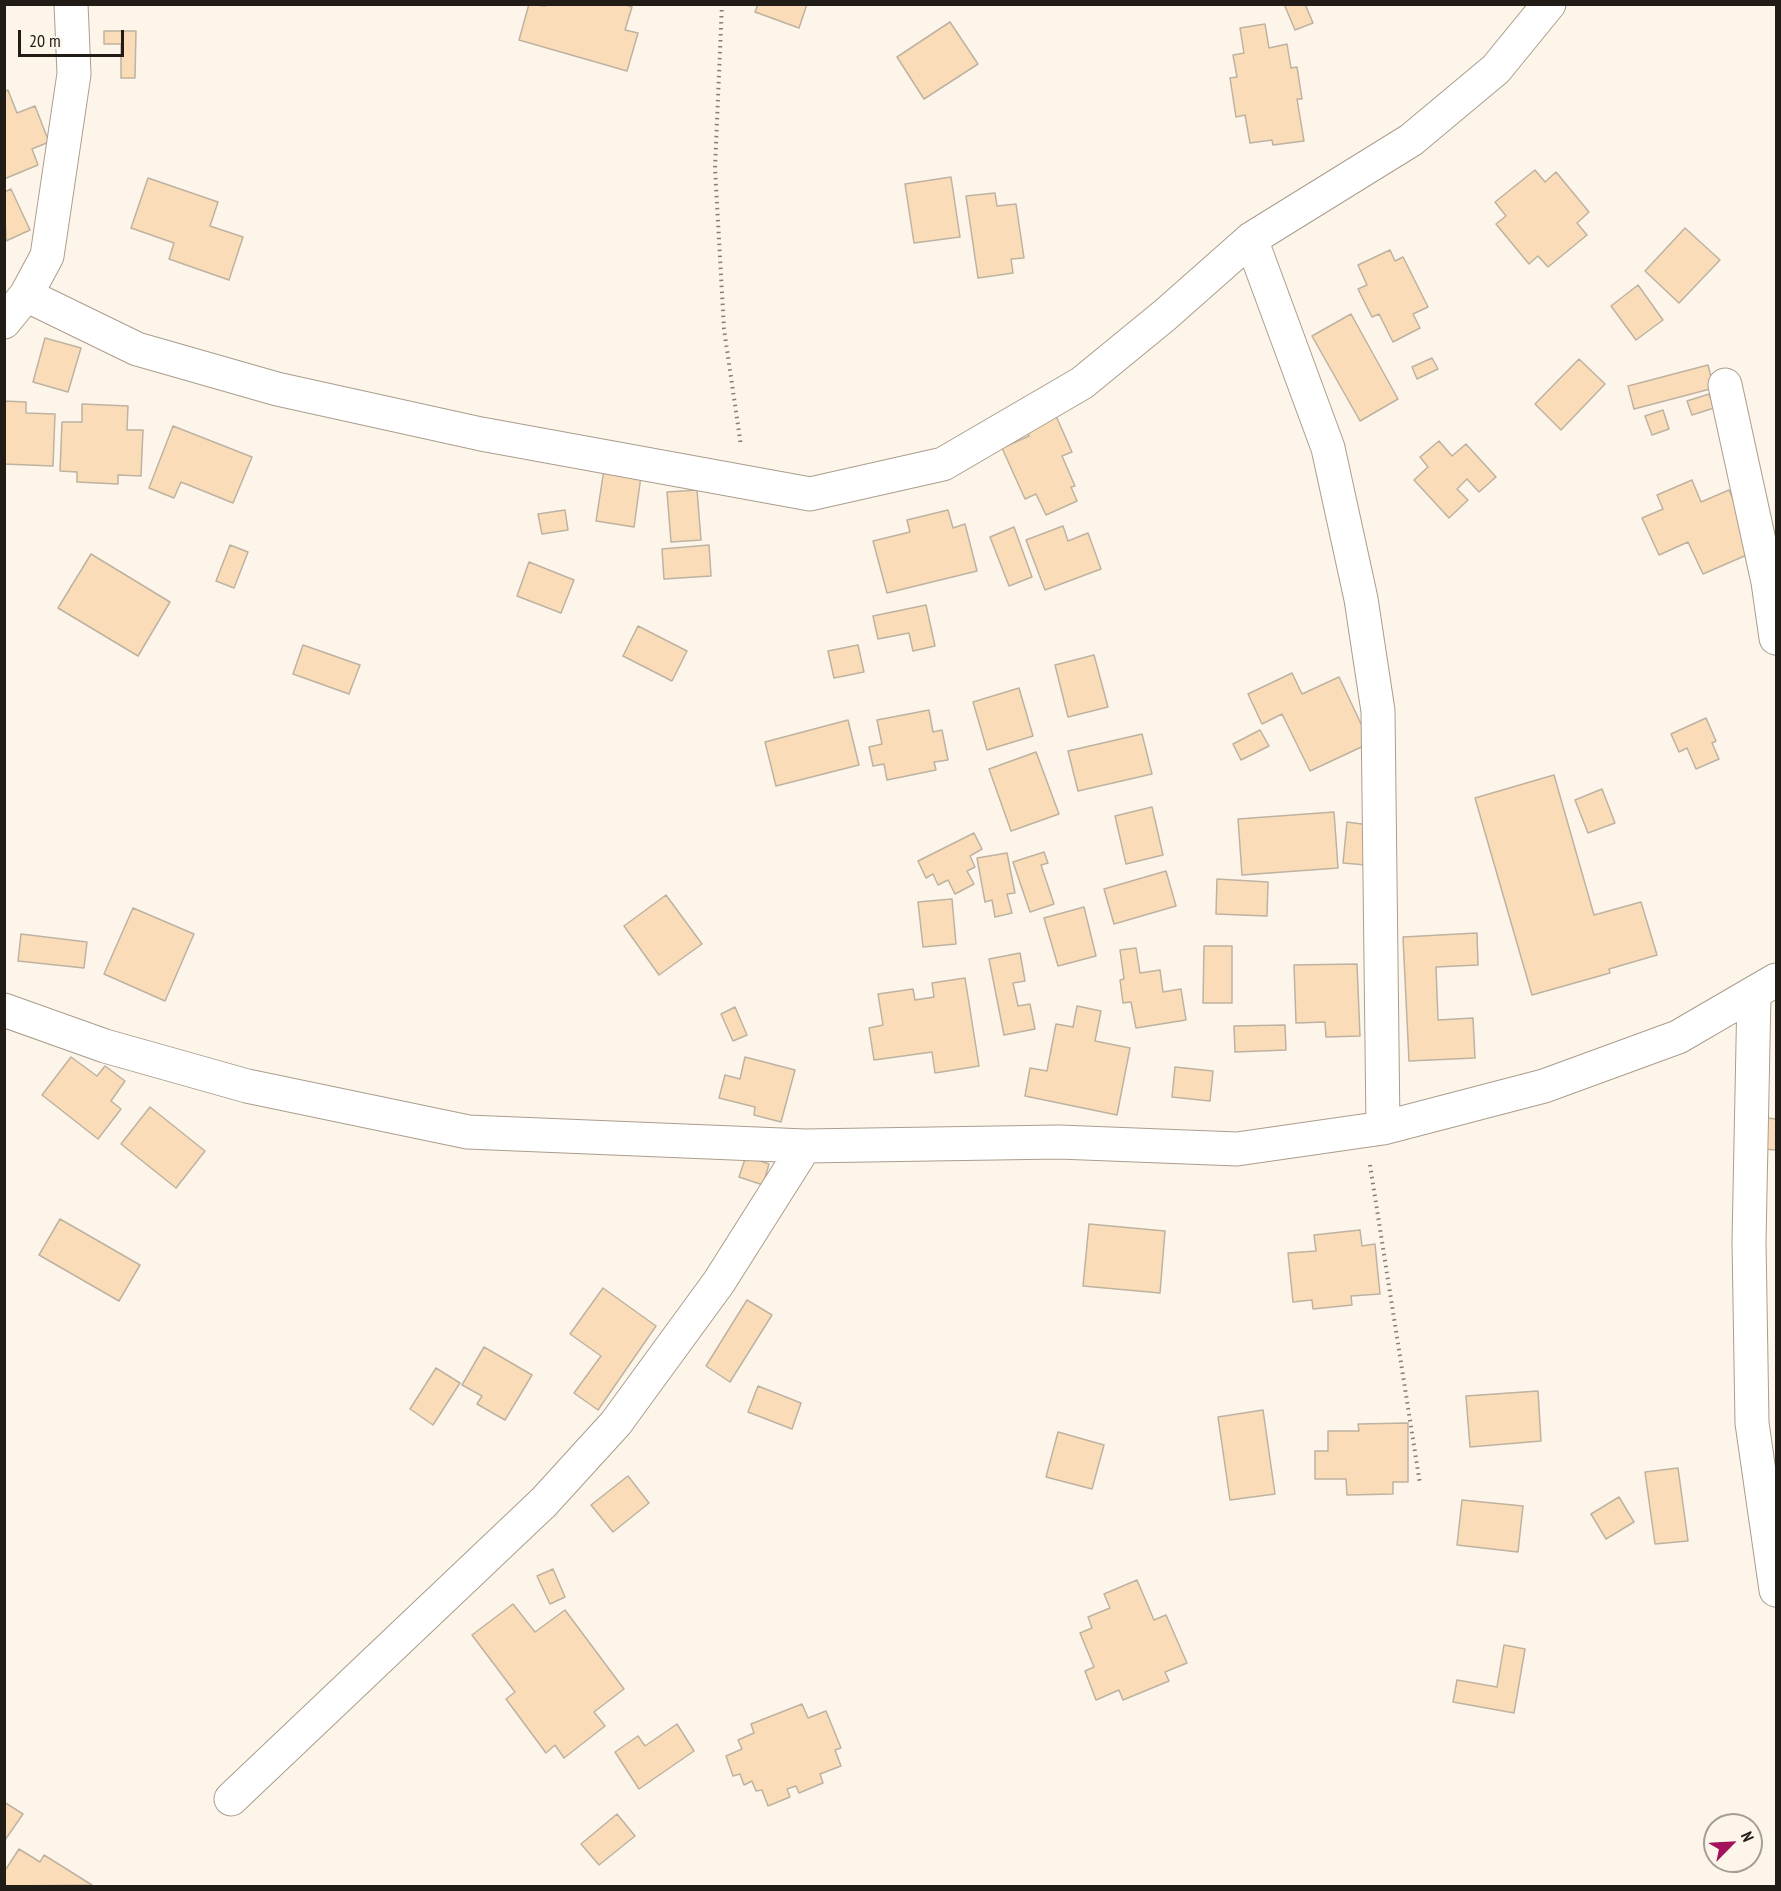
<!DOCTYPE html>
<html>
<head>
<meta charset="utf-8">
<style>
	body { margin:0 }
	#map { position:relative; width:1781px; height:1891px; overflow:hidden; background:#fdf5ea; font-family:"PT Sans Narrow",sans-serif }
	canvas { display:block }
	.frame { position:absolute; inset:0; border:6px solid #211c16; pointer-events:none }
	.north { position:absolute; left:1703px; top:1813px; width:60px; height:60px; box-sizing:border-box; background:#fdf5ea; border:2px solid #a59e95; border-radius:50%; rotate:66deg; font-size:16px; font-weight:700; line-height:24px; text-align:center; color:#211c16 }
	.north::after { content:''; display:block; margin:auto; width:21px; height:27px; background:#a2135b; clip-path:polygon(50% 0,100% 100%,50% 72%,0 100%) }
	.scale { position:absolute; left:18px; top:30px; width:106px; height:27px; box-sizing:border-box; border:3px solid #211c16; border-top:0; padding-left:8px; font-size:18px; line-height:21px; white-space:nowrap; color:#211c16; -webkit-text-stroke:4px #fdf5ea; paint-order:stroke }
</style>
</head>
<body>
<div id="map">
<canvas width="1781" height="1891"></canvas>
<div class="frame"></div>
<div class="north">N</div>
<div class="scale">20 m</div>
</div>
<script>
const c = document.querySelector('canvas').getContext('2d');
c.lineJoin = 'round';
function paint(path, color) {
  c.fillStyle = color;
  c.fill(path, 'evenodd');
}
function stroke(path, color, width, dash) {
  c.strokeStyle = color;
  c.lineWidth = width;
  c.lineCap = dash ? 'butt' : 'round';
  c.setLineDash(dash || []);
  c.stroke(path);
}
const building = new Path2D(`
	M529 4 545 6V4H623L632 7 625 30 638 33 627 71 519 40Z
	M758 4H807L799 28 755 12Z
	M1284 4H1305L1313 23 1295 30Z
	M950 22 978 64 924 99 897 57Z
	M1265 24 1269 48 1287 44 1291 68 1297 67 1302 99H1297L1304 141 1273 145 1272 140 1250 143 1245 115 1236 117 1230 78 1237 77 1233 55 1244 53 1240 28Z
	M104 31H136L135 78H121V44H104Z
	M8 90 17 113 35 106 49 142 32 149 38 165 4 179V92Z
	M1535 170 1545 182 1556 172 1589 212 1577 223 1587 235 1548 267 1538 256 1529 264 1496 224 1506 216 1495 202Z
	M951 177 960 237 914 243 905 184Z
	M148 178 218 202 210 226 243 237 229 280 169 259 174 243 131 228Z
	M11 189 30 230 6 241 4 192Z
	M995 193 997 206 1016 204 1024 258 1011 259 1013 273 978 278 966 196Z
	M1685 228 1720 260 1679 303 1645 271Z
	M1390 250 1395 261 1403 257 1428 307 1413 314 1420 328 1393 342 1379 314 1372 317 1358 289 1367 285 1358 265Z
	M1638 285 1663 320 1636 340 1611 306Z
	M1351 314 1398 399 1360 421 1312 336Z
	M45 338 81 348 68 392 33 382Z
	M1432 358 1438 369 1417 379 1412 367Z
	M1579 359 1605 384 1561 430 1535 404Z
	M1708 365 1714 388 1634 409 1628 386Z
	M1709 394 1714 408 1692 415 1687 401Z
	M4 401 26 402V413L55 414 53 466 4 464Z
	M82 404 128 406 127 430H143L141 476 118 475V484L77 482V472L60 471 62 422H82Z
	M1663 410 1669 429 1652 435 1645 416Z
	M1056 416 1072 452 1062 456 1075 486 1071 487 1077 501 1046 515 1036 494 1025 499 1002 448 1029 436 1026 429Z
	M173 426 252 457 233 503 181 482 174 498 149 488Z
	M1439 441 1452 456 1466 444 1496 477 1479 492 1467 479 1457 489 1468 500 1449 518 1414 480 1428 467 1420 457Z
	M605 463 642 469 634 527 596 521Z
	M1692 480 1701 502 1729 490 1756 551 1703 574 1688 542 1659 555 1642 518 1663 509 1657 495Z
	M697 490 701 540 671 542 667 492Z
	M565 510 568 530 542 534 538 514Z
	M948 510 953 528 965 524 977 571 887 593 873 541 910 532 907 520Z
	M1063 526 1068 541 1088 533 1101 569 1045 590 1026 540Z
	M1014 527 1032 577 1009 586 990 537Z
	M230 545 248 552 234 588 216 581Z
	M709 545 711 576 664 579 662 549Z
	M91 554 170 602 138 656 58 608Z
	M529 562 574 580 561 613 517 596Z
	M926 605 935 646 913 651 909 633 878 639 873 616Z
	M638 626 687 651 672 681 623 656Z
	M303 645 360 665 349 694 293 674Z
	M858 645 864 672 834 678 828 651Z
	M1094 655 1108 707 1068 717 1055 665Z
	M1292 673 1302 694 1339 677 1370 743 1310 771 1282 714 1262 724 1248 694Z
	M1019 688 1033 736 987 750 973 702Z
	M929 710 933 732 942 730 948 760 934 762 936 770 887 780 884 764 873 766 869 747 882 744 877 720Z
	M1706 718 1716 741 1712 743 1719 759 1696 769 1687 748 1679 752 1671 734Z
	M848 720 859 765 776 786 765 742Z
	M1260 730 1269 746 1241 760 1233 744Z
	M1142 734 1152 774 1078 791 1068 751Z
	M1036 752 1059 814 1011 831 989 769Z
	M1554 775 1594 915 1641 902 1657 955 1609 969 1610 973 1532 995 1475 798Z
	M1602 789 1615 823 1588 833 1575 800Z
	M1152 807 1163 855 1126 864 1115 816Z
	M1334 812 1338 868 1242 875 1238 819Z
	M1347 822 1369 825 1366 865 1343 863Z
	M974 833 982 849 970 856 975 867 967 871 974 884 955 894 948 880 938 885 933 874 926 878 918 861Z
	M1044 852 1048 863 1041 865 1054 904 1030 912 1013 862Z
	M1007 853 1015 893 1007 894 1012 913 995 917 992 900 985 902 977 858Z
	M1166 871 1176 906 1114 924 1104 889Z
	M1217 879 1268 882 1267 916 1216 914Z
	M666 895 702 944 659 975 624 926Z
	M952 899 956 944 923 947 918 902Z
	M1084 907 1096 956 1058 966 1044 918Z
	M133 908 194 934 165 1001 104 974Z
	M1477 933 1478 965 1436 967 1438 1020 1473 1018 1475 1058 1409 1061 1403 937Z
	M21 934 87 942 84 968 18 961Z
	M1204 946H1232V1003H1203Z
	M1136 948 1140 973 1160 970 1163 992 1181 989 1186 1020 1136 1028 1131 1002 1123 1003 1120 980 1124 979 1120 950Z
	M1020 953 1025 981 1013 983 1018 1006 1030 1004 1035 1029 1004 1035 989 959Z
	M1357 964 1360 1036 1326 1037 1325 1022 1296 1023 1294 965Z
	M965 978 979 1066 935 1073 932 1052 874 1060 869 1028 883 1025 878 994 913 989 915 1000 934 997 932 983Z
	M1077 1006 1101 1011 1095 1041 1130 1048 1117 1115 1025 1096 1030 1068 1047 1071 1056 1024 1073 1027Z
	M735 1007 747 1035 733 1041 721 1014Z
	M1285 1025 1286 1050 1235 1052 1234 1026Z
	M71 1057 97 1076 105 1066 125 1081 111 1101 121 1109 98 1139 42 1095Z
	M745 1057 795 1070 781 1122 754 1115 755 1107 719 1098 725 1075 740 1079Z
	M1175 1067 1213 1071 1210 1101 1172 1097Z
	M150 1107 205 1151 176 1188 121 1144Z
	M1767 1118 1776 1119V1150L1763 1149Z
	M746 1156 769 1164 763 1185 739 1177Z
	M60 1219 140 1265 119 1301 39 1255Z
	M1089 1224 1165 1231 1160 1293 1083 1286Z
	M1360 1230 1362 1246 1375 1244 1380 1294 1351 1296 1352 1305 1313 1309 1312 1300 1293 1302 1288 1253 1316 1251 1314 1235Z
	M603 1288 656 1326 598 1410 574 1393 601 1356 570 1334Z
	M747 1300 772 1315 730 1382 706 1366Z
	M484 1347 532 1375 505 1420 477 1404 482 1396 462 1385Z
	M436 1368 460 1383 433 1425 410 1409Z
	M758 1386 801 1403 792 1429 748 1412Z
	M1538 1391 1541 1441 1470 1447 1466 1396Z
	M1263 1410 1275 1494 1230 1500 1218 1417Z
	M1408 1423V1482H1393V1494L1347 1495 1346 1479H1315V1451H1328V1431H1359L1358 1424Z
	M1058 1432 1104 1445 1092 1489 1046 1477Z
	M1678 1468 1688 1541 1655 1544 1645 1472Z
	M628 1476 649 1503 613 1532 591 1505Z
	M1619 1497 1634 1522 1606 1539 1591 1514Z
	M1462 1500 1523 1506 1518 1552 1457 1545Z
	M553 1569 565 1597 550 1604 537 1576Z
	M1137 1580 1154 1620 1166 1615 1187 1663 1165 1672 1169 1681 1123 1700 1119 1690 1096 1700 1085 1671 1094 1667 1080 1633 1092 1628 1088 1617 1110 1608 1104 1594Z
	M513 1604 535 1632 565 1610 624 1689 594 1712 605 1726 564 1758 555 1745 546 1753 506 1699 515 1692 472 1635Z
	M1504 1645 1525 1649 1514 1713 1453 1702 1457 1680 1497 1687Z
	M802 1704 808 1718 826 1711 841 1748 835 1750 841 1766 820 1774 823 1783 799 1793 796 1786 787 1789 790 1797 768 1806 762 1790 756 1791 752 1781 744 1785 740 1774 733 1776 726 1756 742 1749 738 1740 754 1733 751 1724Z
	M677 1724 694 1751 639 1789 615 1752 638 1736 645 1746Z
	M4 1802 23 1814 5 1840 4 1839Z
	M617 1814 635 1836 599 1865 581 1844Z
	M19 1849 40 1862 44 1855 92 1885 4 1886V1872Z`);
const path = new Path2D(`
	M722 4 715 168 724 329 741 446
	M1370 1165 1420 1484`);
const street = new Path2D(`
	M1251 239 1328 448 1361 599 1378 711 1383 1128
	M26 295 137 349 277 389 481 434 810 494 943 464 1082 383 1165 315 1251 239 1411 140 1496 69 1549 4
	M4 322 26 295 47 256 74 74 71 4
	M1725 385 1768 582 1776 638
	M1754 994 1749 1241 1752 1423 1776 1590
	M4 1010 105 1046 247 1086 468 1132 805 1146 1059 1142 1237 1149 1383 1128 1544 1086 1678 1037 1776 980
	M231 1799 544 1502 616 1423 719 1282 805 1146`);
paint(building, '#faddb8');
stroke(building, '#beb2a1', 1.5);
stroke(street, '#aa9d8d', 35);
stroke(path, '#847e76', 4, [1.5, 4.5]);
stroke(street, '#fff', 33);
</script>
</body>
</html>
